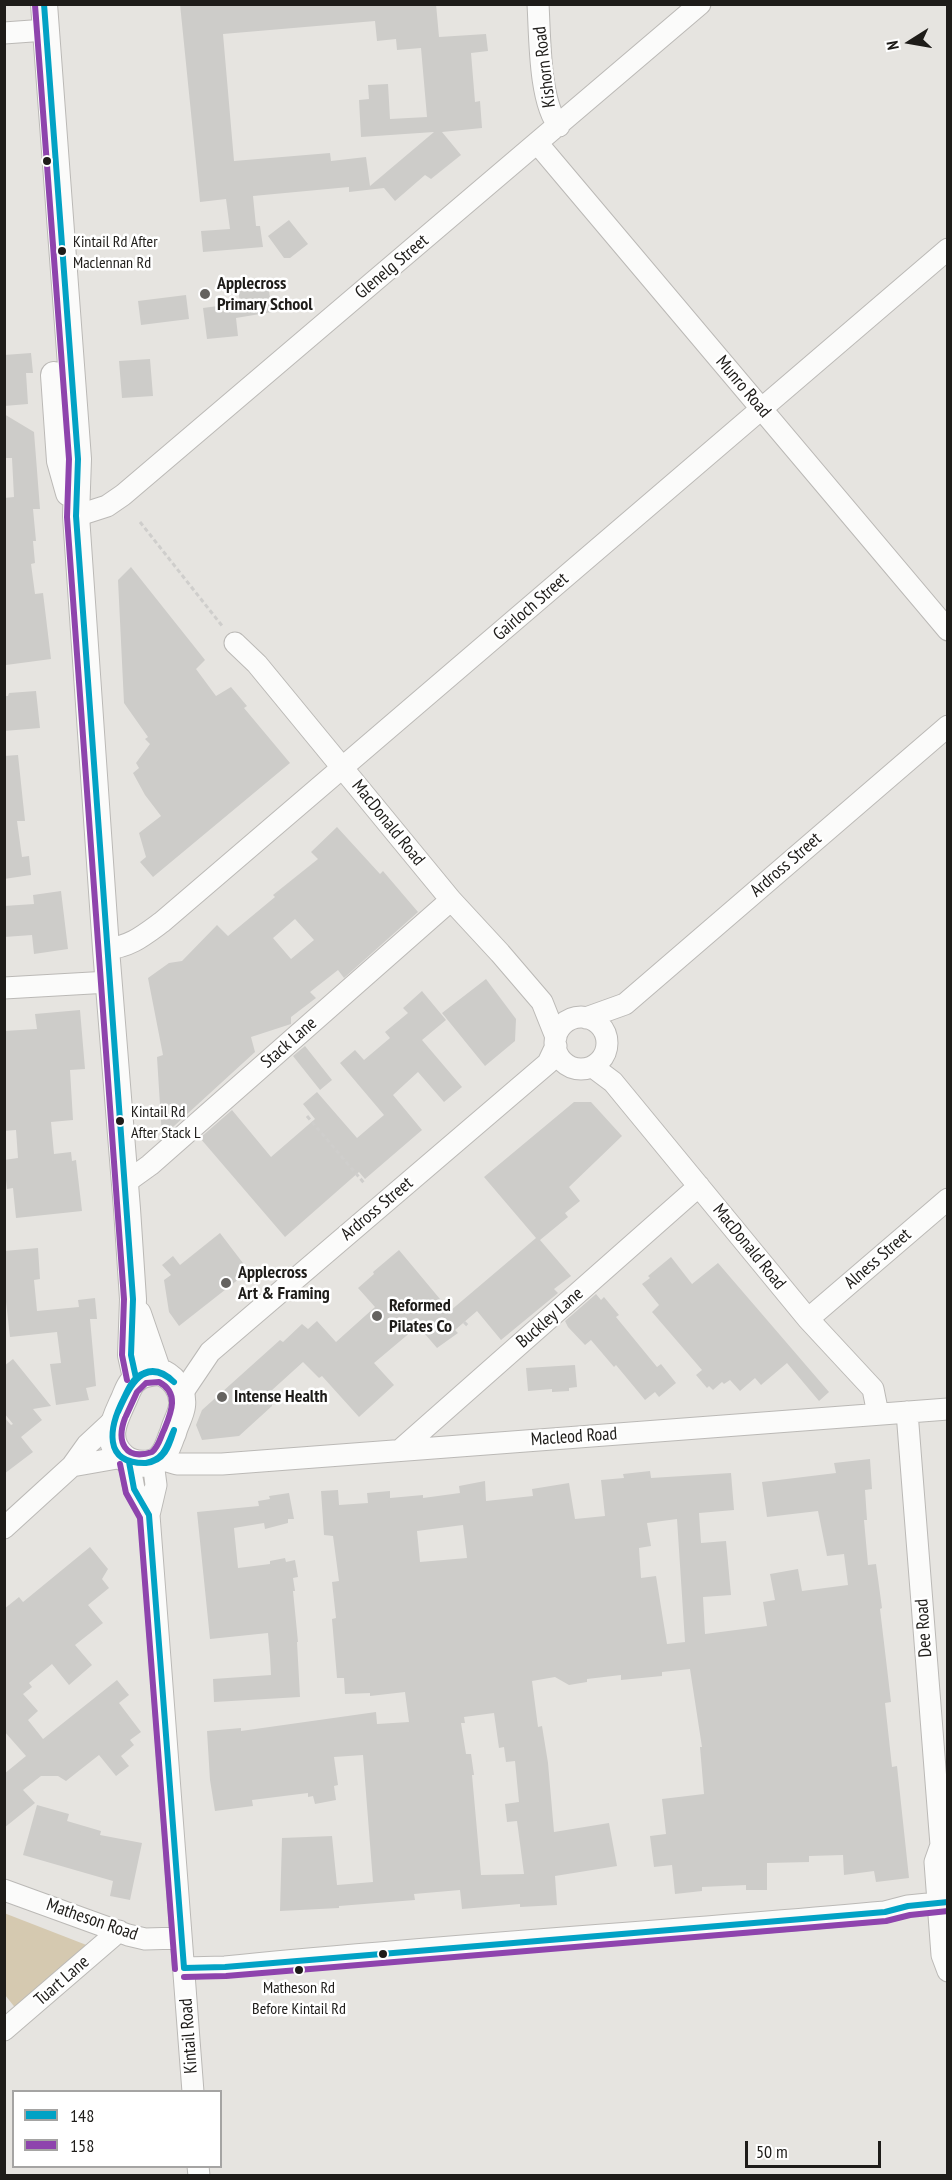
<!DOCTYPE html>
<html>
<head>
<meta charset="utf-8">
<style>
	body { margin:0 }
	#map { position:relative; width:952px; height:2180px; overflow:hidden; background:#e6e4e0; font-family:"PT Sans Narrow",sans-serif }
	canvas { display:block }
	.frame { position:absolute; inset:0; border:6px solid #1e1c19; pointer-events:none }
	.legend { position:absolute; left:12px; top:2090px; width:210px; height:78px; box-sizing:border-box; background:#fff; border:2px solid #a5a4a3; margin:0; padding:8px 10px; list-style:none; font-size:18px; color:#1e1c19 }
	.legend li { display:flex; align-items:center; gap:12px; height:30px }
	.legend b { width:30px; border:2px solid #a5a4a3 }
	.north { position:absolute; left:880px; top:12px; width:60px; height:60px; -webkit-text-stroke:4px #fff; paint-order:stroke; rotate:259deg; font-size:16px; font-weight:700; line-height:24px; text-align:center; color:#1e1c19 }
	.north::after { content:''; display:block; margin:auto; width:21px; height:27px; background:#1e1c19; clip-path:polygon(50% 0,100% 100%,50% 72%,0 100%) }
	.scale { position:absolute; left:745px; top:2141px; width:136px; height:27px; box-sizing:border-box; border:3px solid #1e1c19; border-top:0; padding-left:8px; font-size:18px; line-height:21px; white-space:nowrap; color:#1e1c19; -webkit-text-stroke:4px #fff; paint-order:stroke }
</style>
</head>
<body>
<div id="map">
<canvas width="952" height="2180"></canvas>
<div class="frame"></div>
<ul class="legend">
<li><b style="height:8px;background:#02a2c5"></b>148</li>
<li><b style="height:8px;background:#8e44ad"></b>158</li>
</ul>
<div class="north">N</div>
<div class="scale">50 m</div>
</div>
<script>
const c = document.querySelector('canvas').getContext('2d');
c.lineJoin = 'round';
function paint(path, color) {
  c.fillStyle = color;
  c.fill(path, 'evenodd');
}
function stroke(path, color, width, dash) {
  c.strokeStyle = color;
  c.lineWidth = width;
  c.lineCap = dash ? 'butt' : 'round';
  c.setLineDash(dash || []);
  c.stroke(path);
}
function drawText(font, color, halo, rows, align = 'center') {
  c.font = font + ' "PT Sans Narrow",sans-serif';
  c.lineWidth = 5;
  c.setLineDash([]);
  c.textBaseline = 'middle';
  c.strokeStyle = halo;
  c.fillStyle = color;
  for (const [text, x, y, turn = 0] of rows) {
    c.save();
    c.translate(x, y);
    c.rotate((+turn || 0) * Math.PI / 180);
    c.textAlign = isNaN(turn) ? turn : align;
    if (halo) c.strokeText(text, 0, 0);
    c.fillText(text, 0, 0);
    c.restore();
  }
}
const green = new Path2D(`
	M4 1913 89 1946 17 2010 5 1995Z`);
const building = new Path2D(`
	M180 4H436L439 37 486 34 488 51 471 53 475 102 480 101 482 128 442 132 461 155 431 179 425 175 395 201 384 188 349 192V187L253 196 256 226H260L263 247 203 252 201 231 230 229 226 199 200 202ZM375 21 377 41 396 39 397 50 421 48 427 117 390 119 388 84 368 85 369 99 359 100 361 137 434 132 370 186 366 157 331 161 330 153 234 161 223 34Z
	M289 220 308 244 290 258H284L268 236Z
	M268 284 272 312 236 318 238 336 207 339 203 308 240 303 238 288Z
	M186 295 189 319 141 325 138 301Z
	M31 353 33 373H26L28 404 4 406V355Z
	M150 359 153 396 122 398 119 361Z
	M4 414 34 432 40 509H33L36 541H33L35 563 31 564 35 594 43 593 51 659 6 665 4 651V498L14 497 12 458H4Z
	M131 567 205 660 196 669 216 696 231 687 247 706 244 708 290 763 153 877 140 862 146 857 139 833 161 816 145 795 133 773 139 768 136 763 150 744 145 739 148 737 124 703 118 580Z
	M36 691 40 728 4 731V696H8L9 693Z
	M18 755 25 821H17L22 857 29 856 31 875 4 879V756Z
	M337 827 380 874 383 871 418 912 344 978 338 970 310 992 316 998 291 1017V1024L251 1037 255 1052 162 1137 157 1057 163 1055 148 978 169 963 182 961 217 925 228 936 275 897 273 895 318 859 311 852ZM295 919 314 940 291 959 273 938Z
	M61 891 68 949 34 954 32 935 4 937V906L34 904 33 895Z
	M486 979 516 1019 515 1041 485 1066 442 1013Z
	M422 991 446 1020 422 1040 462 1087 444 1102 418 1072 393 1095 422 1130 365 1179 359 1172 285 1237 200 1138 232 1110 271 1157 315 1119 303 1104 317 1092 357 1138 384 1115 340 1063 355 1050 364 1060 390 1038 385 1032 408 1013 403 1008Z
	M80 1010 85 1069 70 1070 73 1120 51 1122 54 1154 71 1152 72 1161 76 1160 82 1211 16 1218 13 1188 7 1189 4 1164V1160L18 1158 16 1130 4 1131V1031L37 1029 35 1014Z
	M305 1046 332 1080 320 1090 293 1056Z
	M574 1102H591L622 1136 569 1187 580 1201 565 1213 568 1217 540 1240 571 1276 554 1289 558 1293 501 1340 477 1311 455 1330 458 1333 437 1348 418 1326 374 1363 394 1385 359 1417 322 1376 319 1378 303 1362 271 1391 272 1406 239 1436 202 1440 196 1425 202 1410 280 1340 283 1342 302 1324 308 1329 317 1321 336 1342 375 1307 358 1288 374 1274 373 1272 399 1250 450 1311 536 1238 484 1177Z
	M220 1233 249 1271 179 1326 169 1312 164 1280 171 1275 162 1265 173 1256 180 1265Z
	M38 1248 40 1279 34 1280 37 1311 79 1307 78 1300 95 1298 97 1319H90L96 1386 86 1388 89 1400 56 1405 50 1364 61 1363 57 1332 10 1337 4 1284V1251Z
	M671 1257 692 1284 718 1263 829 1392 819 1401 787 1363 761 1385 755 1378 740 1391 730 1380 724 1384 722 1382 713 1390 709 1386 707 1388 696 1375 702 1370 652 1312 659 1305 642 1284 650 1278 648 1276Z
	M596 1294 601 1300 604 1297 619 1315 616 1317 657 1367 661 1364 676 1383 659 1397 655 1392 645 1400 616 1365 614 1367 591 1340 585 1345 568 1327 565 1321Z
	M13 1359 51 1406 33 1409 42 1420 21 1437 33 1452 4 1474V1417L11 1425 13 1424 4 1413V1366Z
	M575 1365 577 1387 569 1388V1391L552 1392V1389L528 1391 526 1368Z
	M870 1459 872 1489 865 1490 867 1520H864L868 1565 876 1564 882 1608 880 1609 891 1702 885 1703 892 1767 897 1766 909 1878 876 1882 874 1871 844 1875 843 1855 809 1856V1862L767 1863V1890H746V1885L702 1887V1891L675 1894 672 1865 654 1867 650 1836 666 1834 662 1799 704 1794 700 1747H702L690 1669 662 1672V1676L621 1680V1675L587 1679V1682L569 1685 555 1677 532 1681 538 1727 542 1726 548 1763 554 1832 609 1823 617 1866 555 1876 557 1905 520 1907V1904L462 1909 460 1890 414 1894 415 1900 339 1906V1908L280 1911 282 1838 332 1836 337 1885 373 1882 363 1755 334 1757 338 1785 334 1786 336 1800 315 1804 313 1796 308 1797V1793L252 1800 253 1806 215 1811 210 1780 207 1731 241 1728V1731L376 1712 377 1724 409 1722 405 1692 370 1696V1693L345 1694 344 1678H337L332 1619 336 1618 332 1582 339 1581 333 1536 324 1535 321 1491 338 1490 339 1505 368 1503 367 1493 390 1491V1498L423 1495V1498L460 1493 459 1486 485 1481 486 1501 533 1496 532 1489 569 1483 575 1519 605 1516 601 1480 624 1478 623 1474 650 1471 651 1478 731 1473 734 1510 699 1513 701 1543 726 1541 731 1595 703 1597 705 1634 767 1626 763 1602 775 1600 770 1574 798 1569 802 1591 848 1585 844 1554 827 1556 818 1511 767 1517 762 1482 836 1473 834 1463ZM677 1519 685 1642 667 1644 656 1576 641 1578 639 1548 651 1546 647 1523ZM463 1525 467 1558 420 1562 417 1531ZM494 1713 499 1748 504 1747 506 1762 515 1761 519 1802 505 1804 507 1822 517 1821 524 1874 481 1875 472 1775H474L471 1754H466L461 1723H465L464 1717Z
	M289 1493 294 1519H288V1523L265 1529 264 1523 234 1528 238 1568 270 1564V1561L285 1558 286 1562 295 1560 298 1577 293 1578 295 1591H293L298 1642H297L300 1697 214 1702 213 1679 271 1675 270 1656 268 1633 210 1639 197 1512 259 1506 258 1501 270 1499 269 1496Z
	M90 1547 108 1569 102 1579 109 1588 88 1605 103 1623 75 1645 92 1665 69 1685 52 1664 29 1683 32 1687 23 1694 38 1711 28 1720 43 1739 117 1680 129 1695 119 1703 141 1732 130 1740 134 1745 121 1756 129 1766 116 1776 99 1755 66 1781 58 1776H41L23 1790 35 1803 4 1828V1774L26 1756 4 1731V1609L19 1597 23 1602Z
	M37 1805 69 1814 67 1821 101 1831 100 1835 142 1843 130 1900 110 1896 113 1881 23 1855Z`);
const path = new Path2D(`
	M140 522 223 627
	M307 1116 364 1183
	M464 1322 469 1327`);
const minor = new Path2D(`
	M538 4C540 36 539 103 559 126
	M4 33 46 30
	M538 144 948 630
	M76 516 107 506 123 495 700 4
	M235 643 257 664 451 900 500 953 542 1002 556 1037
	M106 949C130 947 143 936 162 922L948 249
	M4 988 109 982
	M555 1043a26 26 0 1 1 52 0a26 26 0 1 1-52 0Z
	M586 1018 625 1004 948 726
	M593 1067 613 1082 808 1319 873 1389 878 1414
	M125 1183 150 1165 451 900
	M808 1319 948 1199
	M181 1395 210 1352 548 1063 556 1046
	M907 1412 941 1845 948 1864
	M400 1450 699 1186
	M160 1459 177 1464H222L948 1409
	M129 1462 134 1489 149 1515
	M153 1462 156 1485 149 1515 193 2092
	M72 1466 123 1457
	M4 1528 72 1466 87 1445 115 1419
	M941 1845 935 1862 942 1955 948 1971
	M4 1890 128 1935 145 1939 181 1938
	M184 1968 225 1967C445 1945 665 1932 885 1912L908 1906 948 1902
	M4 2030 119 1931
	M198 2166 199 2176`);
const major = new Path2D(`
	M44 4 78 459 76 516 106 949 127 1209 133 1299 131 1355 136 1378
	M54 375 60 461 69 493
	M138 1314 158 1372
	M158 1372C173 1375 184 1391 182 1406 181 1415 175 1424 173 1433 169 1441 168 1450 161 1457 152 1467 132 1465 123 1457 103 1439 115 1419 124 1399 127 1392 130 1383 136 1379 141 1374 151 1373 158 1372Z`);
const bus1 = new Path2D(`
	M44 4 78 459 76 516 133 1299 131 1355 136 1378
	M118 1412C129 1388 143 1355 174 1382
	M129 1462 134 1489 149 1515 184 1968
	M146 1463C102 1464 109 1427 124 1398 128 1389 133 1377 144 1373 155 1368 166 1374 174 1382
	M146 1463C165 1459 167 1445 174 1430
	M146 1463C165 1461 169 1446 174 1430
	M184 1968 225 1967 802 1919 885 1912 908 1906 948 1902`);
const bus2 = new Path2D(`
	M35 5 69 459 67 517 124 1299 122 1355 127 1380
	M125 1418C116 1442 125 1461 152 1452 159 1446 160 1438 164 1430 171 1413 180 1393 159 1382L146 1383 137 1392 126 1416
	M120 1464 126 1493 140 1518 175 1969
	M184 1977 226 1976 803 1928 886 1921 910 1915 948 1911`);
const markers = [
	[47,161,5,"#1e1c19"],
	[62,251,5,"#1e1c19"],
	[205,294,6,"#64625f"],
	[120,1121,5,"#1e1c19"],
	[226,1283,6,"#64625f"],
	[377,1316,6,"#64625f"],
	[222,1397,6,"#64625f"],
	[383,1954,5,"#1e1c19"],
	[299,1970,5,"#1e1c19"]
];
const busNames = [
	["Kintail Rd After",73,242],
	["Maclennan Rd",73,263],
	["Kintail Rd",131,1112],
	["After Stack L",131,1133],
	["Matheson Rd",299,1988,"center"],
	["Before Kintail Rd",299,2009,"center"]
];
const streetNames = [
	["Kishorn Road",545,67,-97],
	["Glenelg Street",392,267,-40],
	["Munro Road",743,387,50],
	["Gairloch Street",531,607,-41],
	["MacDonald Road",388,823,51],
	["Ardross Street",786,865,-41],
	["Stack Lane",289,1043,-41],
	["Ardross Street",377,1209,-40],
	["MacDonald Road",749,1247,51],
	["Alness Street",878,1259,-41],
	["Buckley Lane",550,1318,-41],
	["Macleod Road",574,1437,-4],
	["Dee Road",924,1628,-94],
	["Matheson Road",92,1920,19],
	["Tuart Lane",62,1981,-41],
	["Kintail Road",189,2036,-94]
];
const poiNames = [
	["Applecross",217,284],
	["Primary School",217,305],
	["Applecross",238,1273],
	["Art & Framing",238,1294],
	["Reformed",389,1306],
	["Pilates Co",389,1327],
	["Intense Health",234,1397]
];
paint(green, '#d5c9b0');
paint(building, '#cdccc9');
stroke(minor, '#bbb9b6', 23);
stroke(major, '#bbb9b6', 28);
stroke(path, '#cfcecc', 3, [4.5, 3]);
stroke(minor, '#fbfbfa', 21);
stroke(major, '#fbfbfa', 26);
stroke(bus1, '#02a2c5', 6);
stroke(bus2, '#8e44ad', 6);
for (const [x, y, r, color] of markers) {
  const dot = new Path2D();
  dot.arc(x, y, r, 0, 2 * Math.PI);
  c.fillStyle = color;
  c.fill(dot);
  stroke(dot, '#fff', 2);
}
drawText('16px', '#1e1c19', '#fff', busNames, 'left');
drawText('18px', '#1e1c19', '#fff', streetNames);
drawText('bold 18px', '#1e1c19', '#fff', poiNames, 'left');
</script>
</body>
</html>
